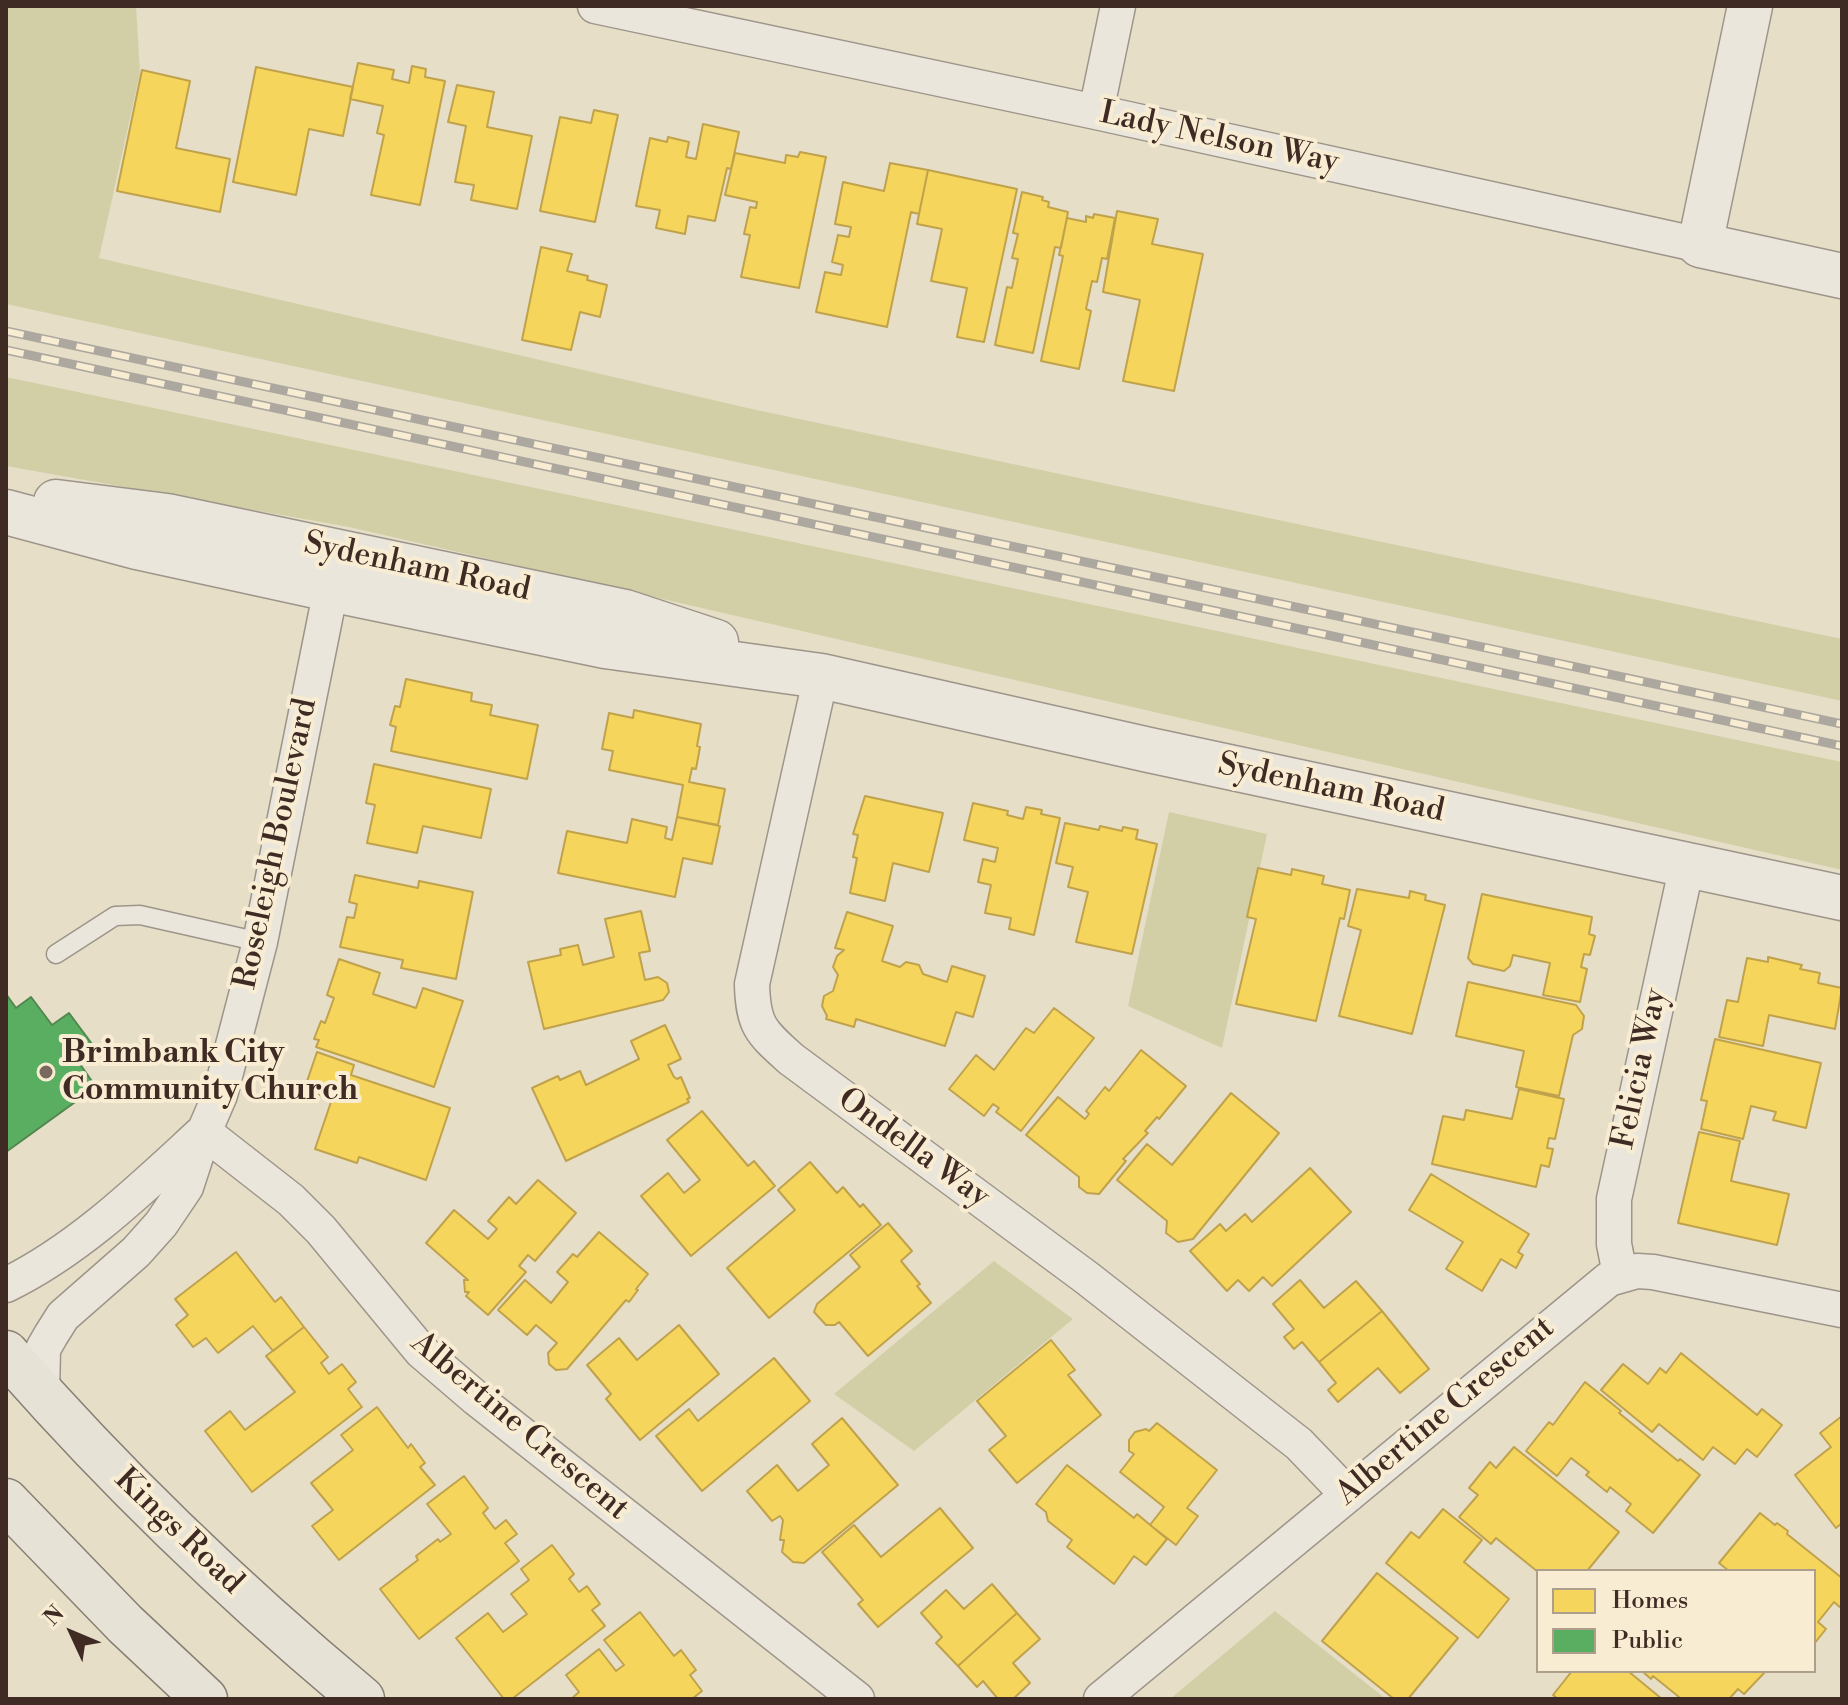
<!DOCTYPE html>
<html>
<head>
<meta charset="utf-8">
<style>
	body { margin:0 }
	#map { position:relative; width:1848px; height:1705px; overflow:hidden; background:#e7dec8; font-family:"Libre Bodoni",serif }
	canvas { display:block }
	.frame { position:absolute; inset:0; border:8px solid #3f2b24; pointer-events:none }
	.legend { position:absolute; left:1536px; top:1569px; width:280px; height:104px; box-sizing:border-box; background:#f8edd3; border:2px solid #ae9f8d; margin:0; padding:10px 14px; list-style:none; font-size:24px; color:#3f2b24 }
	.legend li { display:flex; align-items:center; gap:16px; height:40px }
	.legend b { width:40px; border:2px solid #ae9f8d }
	.north { position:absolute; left:32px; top:1593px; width:80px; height:80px; -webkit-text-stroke:6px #f8edd3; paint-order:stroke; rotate:314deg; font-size:22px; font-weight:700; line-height:32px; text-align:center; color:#3f2b24 }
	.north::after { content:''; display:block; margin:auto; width:28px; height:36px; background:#3f2b24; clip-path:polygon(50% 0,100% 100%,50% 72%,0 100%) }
</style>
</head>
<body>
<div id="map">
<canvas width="1848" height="1705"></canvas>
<div class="frame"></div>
<ul class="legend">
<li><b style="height:22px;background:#f6d55c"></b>Homes</li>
<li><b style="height:22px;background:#5aae61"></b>Public</li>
</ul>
<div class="north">N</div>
</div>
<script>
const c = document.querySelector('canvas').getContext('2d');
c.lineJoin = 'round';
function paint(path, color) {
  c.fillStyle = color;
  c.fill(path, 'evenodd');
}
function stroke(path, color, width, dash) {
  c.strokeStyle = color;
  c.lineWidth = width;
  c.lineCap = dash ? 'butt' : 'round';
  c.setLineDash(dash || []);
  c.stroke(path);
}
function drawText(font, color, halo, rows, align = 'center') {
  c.font = font + ' "Libre Bodoni",serif';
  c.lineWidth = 8;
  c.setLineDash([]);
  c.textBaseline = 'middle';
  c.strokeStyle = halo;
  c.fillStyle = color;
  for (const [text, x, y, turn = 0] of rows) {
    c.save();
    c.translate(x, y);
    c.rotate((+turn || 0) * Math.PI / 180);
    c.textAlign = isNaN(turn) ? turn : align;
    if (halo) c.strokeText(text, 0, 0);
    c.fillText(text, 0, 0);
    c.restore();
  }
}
const green = new Path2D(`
	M6 6H136L140 73 99 258 752 409 1842 639V701L6 304Z
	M6 377 1842 762V870L349 527 6 466Z
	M1169 812 1267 834 1222 1048 1128 1006Z
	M994 1261 1073 1319 914 1451 834 1394Z
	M1275 1611 1386 1699H1170Z`);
const homes = new Path2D(`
	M358 63 394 70 392 79 409 83 412 66 426 69 425 77 445 81 420 205 371 195 384 135 377 133 383 106 350 99Z
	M256 67 353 87 343 136 309 129 296 195 233 182Z
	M142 70 190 81 176 148 230 159 220 212 117 191Z
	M457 85 494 92 487 127 532 136 517 209 471 200 474 185 455 182 466 126 448 122Z
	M594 110 618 115 595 222 540 211 560 117 591 123Z
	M703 124 739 132 731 169 727 168 715 221 688 216 685 234 656 228 660 210 636 206 650 138 667 142 668 137 689 142 686 157 696 159Z
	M800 152 826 157 799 288 741 277 750 235 744 234 750 207 756 208 757 202 725 195 735 153 785 163 786 155 798 157Z
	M890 163 928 170 919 214 911 212 887 327 816 312 825 272 841 275 843 265 832 262 838 235 849 237 851 227 835 224 843 182 884 191Z
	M928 170 1017 189 984 342 957 337 967 288 931 281 942 229 917 224Z
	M1022 192 1043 197 1042 200 1049 202 1048 207 1068 212 1061 248 1055 247 1033 353 995 345 1007 287 1012 288 1018 259 1012 258 1018 234 1013 233Z
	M1117 211 1158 219 1152 244 1203 254 1174 391 1123 381 1140 300 1103 292Z
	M1094 214 1115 218 1107 259 1102 258 1097 282 1092 281 1086 309 1091 311 1079 369 1041 361 1063 256 1059 255 1067 218 1086 222V216L1093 218Z
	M541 247 572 254 567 271 588 276 587 280 607 285 600 317 580 312 571 350 522 340Z
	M406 679 472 693 471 701 492 705 490 715 538 725 527 779 391 751 396 727 390 725 395 706 400 707Z
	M634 710 701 724 697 746 700 747 696 769 692 768 689 782 725 789 718 825 677 817 683 785 609 770 613 751 602 749 609 713 633 718Z
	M374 764 491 789 481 838 423 826 417 853 367 843 375 805 366 803Z
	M865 796 943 813 929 872 893 863 885 901 850 893 857 858 853 857 858 835 853 834Z
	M973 803 1008 811 1007 815 1023 819 1026 807 1042 810 1041 814 1060 818 1034 935 1009 929 1011 918 985 913 991 885 978 882 983 859 995 862 998 848 964 840Z
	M677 817 720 826 712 864 683 858 675 897 558 873 567 831 627 843 632 819 667 827 665 838 672 840Z
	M1065 823 1099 830 1100 826 1122 831 1123 827 1138 830 1136 839 1157 844 1132 954 1076 942 1088 892 1068 887 1073 867 1056 863Z
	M1258 868 1291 875 1292 869 1324 876 1322 884 1350 890 1344 919 1340 918 1316 1021 1236 1004 1256 919 1247 917Z
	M355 875 418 888 419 881 473 892 456 979 401 968 403 960 340 947 347 917 354 918 357 904 349 902Z
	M1357 889 1409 898 1410 891 1426 895 1425 900 1445 905 1412 1034 1339 1016 1361 930 1348 926Z
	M1482 894 1592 917 1589 934 1595 936 1590 955 1584 954 1581 967 1587 969 1580 1002 1543 995 1550 963 1513 955 1510 966 1504 971 1473 964 1468 958Z
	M641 911 650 951 639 953 645 980 658 977 667 983 669 992 663 1000 544 1029 528 962 561 955 560 949 578 945 583 965 614 957 605 919Z
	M847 912 893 926 882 961 900 967 906 962 919 965 923 974 947 982 952 966 985 976 973 1017 956 1012 945 1046 856 1019 854 1027 826 1019 827 1016 822 1006 824 996 833 991 838 975 833 967 837 956 844 950 835 948Z
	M1768 957 1802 965 1800 969 1820 973 1818 983 1842 988 1835 1029 1769 1015 1763 1046 1719 1037 1727 1000 1738 1002 1747 958 1768 962Z
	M339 959 380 973 373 994 416 1008 423 988 463 1001 434 1087 316 1047 319 1040 314 1039 321 1021 325 1023 334 998 327 995Z
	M1468 982 1576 1005 1584 1016 1582 1029 1573 1035 1559 1096 1516 1087 1524 1051 1456 1036Z
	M1054 1008 1094 1038 1021 1131 996 1112 999 1108 993 1104 984 1116 949 1089 976 1055 994 1070 1026 1028 1034 1033Z
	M665 1025 681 1059 668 1065 674 1077 677 1079 681 1077 690 1098 687 1099 689 1102 566 1161 532 1088 558 1076 560 1080 580 1071 586 1085 639 1059 631 1041Z
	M1715 1039 1821 1063 1806 1128 1773 1120 1776 1112 1751 1106 1743 1139 1701 1129 1707 1101 1701 1100Z
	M1141 1050 1186 1086 1159 1119 1157 1117 1145 1131 1148 1133 1123 1159 1126 1161 1099 1194 1087 1193 1079 1187V1177L1026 1135 1058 1097 1085 1119 1089 1114 1086 1111 1105 1087 1109 1091Z
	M317 1052 354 1065 351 1075 450 1108 426 1180 359 1157 357 1163 315 1149 332 1099 304 1090Z
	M1519 1089 1564 1099 1555 1139 1549 1138 1547 1148 1553 1149 1549 1167 1541 1165 1536 1187 1432 1164 1443 1116 1464 1120 1466 1110 1512 1119Z
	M1231 1093 1279 1133 1193 1239 1178 1242 1166 1233 1167 1221 1117 1180 1147 1144 1172 1165Z
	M702 1111 748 1166 754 1161 775 1186 691 1256 641 1196 668 1173 684 1193 700 1180 667 1140Z
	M1699 1132 1740 1141 1731 1181 1789 1194 1777 1245 1678 1223Z
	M810 1162 837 1193 843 1187 860 1207 863 1204 881 1225 769 1318 727 1268 795 1210 778 1190Z
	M1310 1168 1351 1212 1272 1286 1263 1277 1249 1291 1238 1280 1227 1291 1190 1251 1220 1224 1226 1231 1245 1214 1252 1222Z
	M1431 1174 1529 1234 1518 1252 1523 1255 1516 1268 1501 1259 1482 1291 1446 1269 1463 1242 1409 1210Z
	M538 1180 576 1213 535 1261 528 1255 519 1266 526 1272 488 1315 466 1296 469 1292H465L464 1280H468L426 1243 454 1210 488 1239 497 1229 488 1221 509 1197 516 1204Z
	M888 1223 912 1251 901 1261 920 1284 917 1286 931 1303 868 1356 839 1322 835 1325H826L814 1312 817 1304 860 1267 850 1255Z
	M599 1232 648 1274 636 1289 638 1290 629 1302 626 1300 567 1369 556 1370 549 1364 548 1353 557 1343 536 1325 527 1335 498 1310 525 1280 551 1303 568 1282 557 1272 573 1254 577 1257Z
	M236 1252 275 1302 281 1297 304 1327 273 1351 253 1326 218 1353 206 1338 193 1347 176 1325 188 1315 175 1299Z
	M1300 1280 1324 1308 1356 1281 1382 1311 1319 1362 1302 1342 1294 1349 1284 1337 1294 1329 1273 1304Z
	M1382 1311 1429 1369 1400 1393 1378 1368 1338 1402 1328 1390 1336 1383 1319 1362Z
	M679 1325 719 1374 640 1440 606 1399 611 1394 587 1365 619 1338 637 1360Z
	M304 1327 328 1357 321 1363 329 1374 342 1364 356 1382 348 1389 362 1407 252 1492 205 1431 230 1411 245 1430 295 1392 266 1356Z
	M1051 1340 1075 1370 1068 1375 1101 1415 1017 1483 989 1450 1006 1436 977 1401Z
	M1681 1353 1757 1415 1762 1409 1782 1425 1757 1457 1747 1449 1735 1464 1713 1447 1703 1460 1659 1424 1652 1432 1601 1390 1623 1364 1648 1384 1660 1368 1666 1373Z
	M774 1358 810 1401 702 1491 656 1436 689 1409 698 1421Z
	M1585 1382 1621 1411 1619 1413 1678 1461 1680 1459 1700 1475 1653 1533 1626 1511 1631 1504 1610 1487 1607 1492 1586 1475 1589 1472 1571 1458 1557 1476 1526 1451 1549 1422 1553 1425Z
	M377 1407 408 1448 411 1444 425 1463 420 1467 435 1485 339 1560 312 1526 333 1510 311 1483 353 1450 341 1435Z
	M1842 1416V1523L1836 1528 1795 1475 1831 1447 1820 1433Z
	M842 1418 898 1485 804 1563 793 1562 782 1552 784 1540H780L783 1520 780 1516 772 1521 747 1491 777 1465 798 1491 829 1465 812 1444Z
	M1157 1423 1217 1470 1187 1508 1198 1516 1176 1545 1150 1525 1164 1507 1120 1472 1134 1454 1129 1451V1440L1135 1432 1146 1429 1149 1431Z
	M1514 1447 1619 1532 1587 1571 1538 1572 1496 1538 1491 1544 1459 1517 1478 1495 1469 1488 1490 1462 1496 1468Z
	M1067 1465 1134 1518 1137 1514 1167 1539 1146 1565 1134 1556 1114 1584 1067 1547 1072 1540 1048 1521 1046 1512 1036 1504Z
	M464 1476 488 1508 483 1513 495 1529 506 1520 517 1534 505 1543 519 1561 419 1639 380 1589 418 1560 416 1556 438 1539 440 1542 451 1534 427 1504Z
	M940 1508 973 1548 878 1627 858 1604 863 1600 822 1552 854 1525 881 1557Z
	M1443 1509 1482 1540 1464 1562 1509 1599 1478 1638 1386 1563 1411 1532 1419 1538Z
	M1760 1513 1775 1525 1777 1523 1788 1531 1787 1534 1842 1578V1609L1834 1602 1818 1622 1826 1629 1814 1644V1571H1729L1719 1563Z
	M552 1545 574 1574 569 1579 579 1592 587 1586 600 1604 592 1610 605 1626 512 1699H504L456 1638 488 1613 503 1632 527 1614 511 1594 529 1580 521 1569Z
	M1377 1573 1458 1638 1408 1699H1394L1322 1641Z
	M992 1584 1017 1613 958 1666 936 1643 942 1637 921 1613 946 1590 964 1609Z
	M640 1612 674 1656 681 1650 696 1670 690 1675 702 1691 692 1699H571L579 1692 566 1675 599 1649 616 1671 624 1665 604 1640Z
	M1017 1613 1040 1639 1013 1663 1030 1683 1013 1699H998L983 1681 977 1687 958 1666Z
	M1572 1671H1628L1662 1699H1558L1553 1695Z
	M1642 1671H1766L1744 1694 1738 1689 1729 1699H1678L1679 1697 1653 1676 1651 1679Z`);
const public = new Path2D(`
	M6 994 16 1008 31 997 52 1025 69 1013 92 1044 75 1057 96 1087 6 1152Z`);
const service = new Path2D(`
	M56 954 115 916 140 915 260 942`);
const minor = new Path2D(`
	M595 6 1096 112 1700 245
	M1096 112 1118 6
	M821 676 752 984C753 1026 761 1032 791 1059L1087 1278 1299 1444 1348 1495
	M204 1132 291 1200 321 1230 421 1351 477 1399 857 1699
	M1620 1274 1614 1244V1199L1687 865
	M6 1285C80 1249 143 1187 203 1132
	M42 1394 43 1349 51 1335 63 1316 136 1252 161 1224 186 1187 204 1132 220 1095 260 942 336 564
	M1101 1699 1609 1279 1637 1271 1653 1272 1842 1310`);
const tertiary = new Path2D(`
	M1750 6 1700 245 1842 276
	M56 502 167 516 625 612 716 642
	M6 512 137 547 330 589 605 646 821 676 1149 750 1842 898`);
const primary = new Path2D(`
	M6 1353C115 1478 235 1593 362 1699
	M6 1501 125 1624 205 1699`);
const rail = new Path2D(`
	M6 331 1842 724
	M6 350 1842 746`);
const markers = [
	[46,1072,8,"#7a6a5d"]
];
const streetNames = [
	["Lady Nelson Way",1219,139,12],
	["Sydenham Road",417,568,12],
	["Sydenham Road",1331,789,12],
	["Roseleigh Boulevard",277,844,-78],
	["Felicia Way",1641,1069,-78],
	["Ondella Way",913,1149,36],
	["Albertine Crescent",1446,1412,-40],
	["Albertine Crescent",519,1427,40],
	["Kings Road",178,1532,44]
];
const poiNames = [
	["Brimbank City",62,1054],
	["Community Church",62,1091]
];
paint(green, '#d2cfa7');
paint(homes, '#f6d55c');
stroke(homes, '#bfa24b', 2);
paint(public, '#5aae61');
stroke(public, '#52874f', 2);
stroke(service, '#9d9589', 21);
stroke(minor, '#9d9589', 37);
stroke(tertiary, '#9d9589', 47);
stroke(primary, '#867e73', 47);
stroke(service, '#ebe6dc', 18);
stroke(minor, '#ebe6dc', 34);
stroke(tertiary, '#ebe6dc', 44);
stroke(primary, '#e7e2d6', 44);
stroke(rail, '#ada89f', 9);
stroke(rail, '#f8edd3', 6, [18]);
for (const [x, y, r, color] of markers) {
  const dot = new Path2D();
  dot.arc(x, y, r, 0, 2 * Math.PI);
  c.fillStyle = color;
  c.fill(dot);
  stroke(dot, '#f8edd3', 3);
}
drawText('32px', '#3f2b24', '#f8edd3', streetNames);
drawText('bold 32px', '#3f2b24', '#f8edd3', poiNames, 'left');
</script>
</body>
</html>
